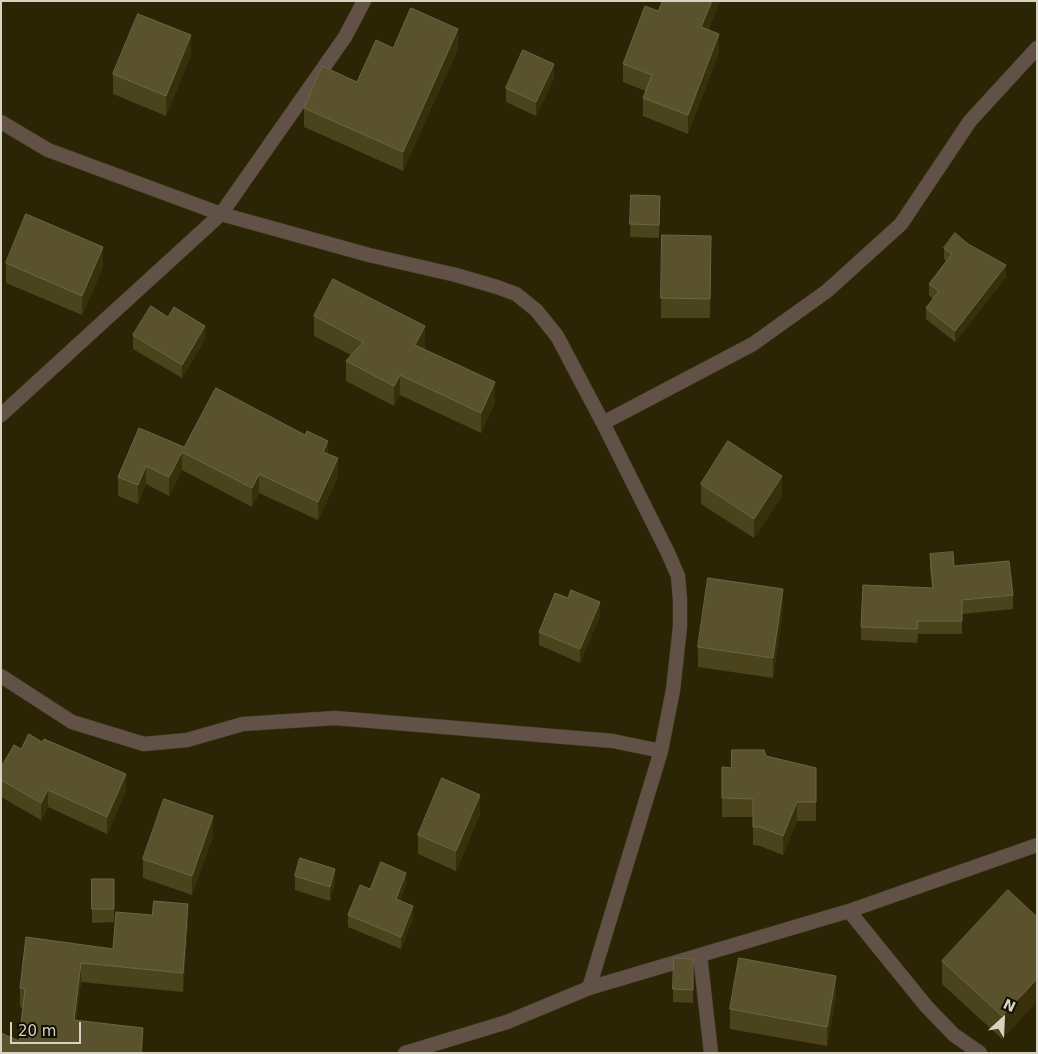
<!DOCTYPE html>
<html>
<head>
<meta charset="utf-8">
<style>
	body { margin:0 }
	#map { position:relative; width:1038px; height:1054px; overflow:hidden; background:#2b2506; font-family:"DejaVu Sans",sans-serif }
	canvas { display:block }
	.frame { position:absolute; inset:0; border:2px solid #d6d3c2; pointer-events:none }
	.north { position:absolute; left:978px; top:994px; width:50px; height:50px; -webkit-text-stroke:4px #110e04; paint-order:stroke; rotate:25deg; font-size:14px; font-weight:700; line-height:20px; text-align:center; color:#d6d3c2 }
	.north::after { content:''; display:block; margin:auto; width:18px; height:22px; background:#d6d3c2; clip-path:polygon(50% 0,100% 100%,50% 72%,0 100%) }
	.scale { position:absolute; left:10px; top:1022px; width:71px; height:22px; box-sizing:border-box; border:2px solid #d6d3c2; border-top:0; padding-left:6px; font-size:15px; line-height:18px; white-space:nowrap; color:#d6d3c2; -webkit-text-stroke:4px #110e04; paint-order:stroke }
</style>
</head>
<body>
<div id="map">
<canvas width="1038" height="1054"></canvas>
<div class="frame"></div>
<div class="north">N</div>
<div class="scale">20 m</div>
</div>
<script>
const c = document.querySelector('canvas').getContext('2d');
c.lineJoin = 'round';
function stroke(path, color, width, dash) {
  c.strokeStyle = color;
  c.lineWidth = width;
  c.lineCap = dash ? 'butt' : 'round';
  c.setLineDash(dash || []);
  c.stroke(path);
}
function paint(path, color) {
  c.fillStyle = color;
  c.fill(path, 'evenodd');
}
const minor = new Path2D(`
	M1 122 48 150 221 214 369 255 456 275 497 287 516 294 536 310 557 336 603 423 668 553 678 576 680 600V627L673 690 661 751 589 988
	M1 415 221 214 345 37 364 1
	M603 423 753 344 827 291 901 224 970 121 1037 48
	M1 676 72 722 144 744 187 740 243 724 335 718 613 741 661 751
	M849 911 926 1006 954 1035 980 1053
	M700 955 711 1053
	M405 1053 507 1022 589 988 849 911 1037 845`);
const wall = new Path2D(`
	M720 1 708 30 719 52 688 134 643 116V98L646 91 623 82V64L658 11Z
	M393 48 458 49 403 171 304 127V108L357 82Z
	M191 55 166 116 113 94V74Z
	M554 78 536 116 506 102V88Z
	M631 195 660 196 659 238 630 237Z
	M662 235 711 256 710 318H661Z
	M944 248 1006 277 955 342 926 319V308L933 299 929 295V284L946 261 944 259Z
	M6 263 103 267 82 315 6 283Z
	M314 316 425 346 424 349 495 402 481 433 400 395 394 406 346 381V361L351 355 314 336Z
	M133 335 205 339 182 378 133 349Z
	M184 447 328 454 338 477 318 520 259 493 252 507 182 470 169 496 146 484 138 504 118 496V477Z
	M701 484 782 496 754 538 701 504Z
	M930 554 1013 595V609L962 614V634H918L917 643 861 640V627L932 588 930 567Z
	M783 608 773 678 698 667V647Z
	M600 616 580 663 539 645V632Z
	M21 749 126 791 107 834 48 807 41 820 1 797V767Z
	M766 756 816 768V821H797L783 855 760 846 753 845V817H722V767L731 768Z
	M480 814 456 871 418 854V835Z
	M213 836 192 895 143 878V859Z
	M295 876 335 882 330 901 295 890Z
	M92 879H114V922L92 923Z
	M406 885 400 900 413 918 401 949 348 927V915L370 889Z
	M1037 917V1001L1002 1039 942 984V961Z
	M188 924 183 992 81 982 76 1021 143 1047 19 1041 23 1008 20 1007V988L113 949Z
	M693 959V1003L673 1002V989Z
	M836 996 827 1046 730 1029V1009Z`);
const shadedWall = new Path2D(`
	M712 1H720L701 45V27Z
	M458 29V49L403 171V152Z
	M719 34V52L688 134V115Z
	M191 35V55L166 116V96Z
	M554 64V78L536 116V102Z
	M103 247V267L82 315V296Z
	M1006 265V277L955 342V331Z
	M205 326V339L182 378V365Z
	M425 326V346L415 365V345Z
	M400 375V395L394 406V386Z
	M495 382V402L481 433V413Z
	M328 441V460L323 452Z
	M182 452V470L169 496V477Z
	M338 458V477L318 520V502Z
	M146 466V484L138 504V485Z
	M259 474V493L252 507V488Z
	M782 476V496L754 538V519Z
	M783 589V608L773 678V658Z
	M600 602V616L580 663V649Z
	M126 774V791L107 834V817Z
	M48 790V807L41 820V803Z
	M480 795V814L456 871V851Z
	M797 802V821L783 855V836Z
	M213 816V836L192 895V876Z
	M335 869V882L330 901V887Z
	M406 873V885L396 911V899Z
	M188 904V924L183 992V973Z
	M413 906V918L401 949V937Z
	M81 963V982L74 1040V1020Z
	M836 976V996L827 1046V1027Z
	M1037 978V1001L1002 1039V1016Z
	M143 1028V1053H141Z`);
const building = new Path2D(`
	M663 1H712L701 27 719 34 688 115 643 98 652 75 623 64 645 6 658 11Z
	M411 8 458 29 403 152 304 108 322 66 357 82 376 40 393 48Z
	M138 14 191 35 166 96 113 74Z
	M523 50 554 64 536 102 506 88Z
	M631 195 660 196 659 225 630 224Z
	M26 214 103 247 82 296 6 263Z
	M955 233 968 244 1006 265 955 331 926 308 939 291 929 284 952 254 944 248Z
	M662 235 711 236 710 299 661 298Z
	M333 279 425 326 415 345 495 382 481 413 400 375 394 386 346 361 363 342 314 316Z
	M151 306 168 317 174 307 205 326 182 365 133 335Z
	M216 388 305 435 307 431 328 441 323 452 338 458 318 502 259 474 252 488 182 452 169 477 146 466 138 485 118 477 139 428 184 447Z
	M728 441 782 476 754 519 701 484Z
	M953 552 954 566 1009 561 1013 595 962 600V621H918L917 629 861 627 863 585 933 588 930 554Z
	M708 578 783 589 773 658 698 647Z
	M571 590 600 602 580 649 539 632 555 593 568 598Z
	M29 734 42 742 44 739 126 774 107 817 48 790 41 803 1 780V767L14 745 21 749Z
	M732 750H764L766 756 816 768V802H797L783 836 760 827H753V799L722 798V767L731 768Z
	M442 778 480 795 456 851 418 835Z
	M164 799 213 816 192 876 143 859Z
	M300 858 335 869 330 887 295 876Z
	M381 862 406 873 396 899 413 906 401 937 348 915 360 885 370 889Z
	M92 879H114V909H92Z
	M1008 890 1037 917V979L1002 1016 942 961Z
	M154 901 188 904 183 973 81 963 74 1020 143 1028 141 1053H1V1033L19 1041 25 989 20 988 26 937 113 949 116 912 152 915Z
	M674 958 693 959V990L673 989Z
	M739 958 836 976 827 1027 730 1009Z`);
stroke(minor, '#464124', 15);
stroke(minor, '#615147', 14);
paint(wall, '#4a431b');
paint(shadedWall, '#38300b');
paint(building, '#5a522d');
stroke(building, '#6d6644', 1);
</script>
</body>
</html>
